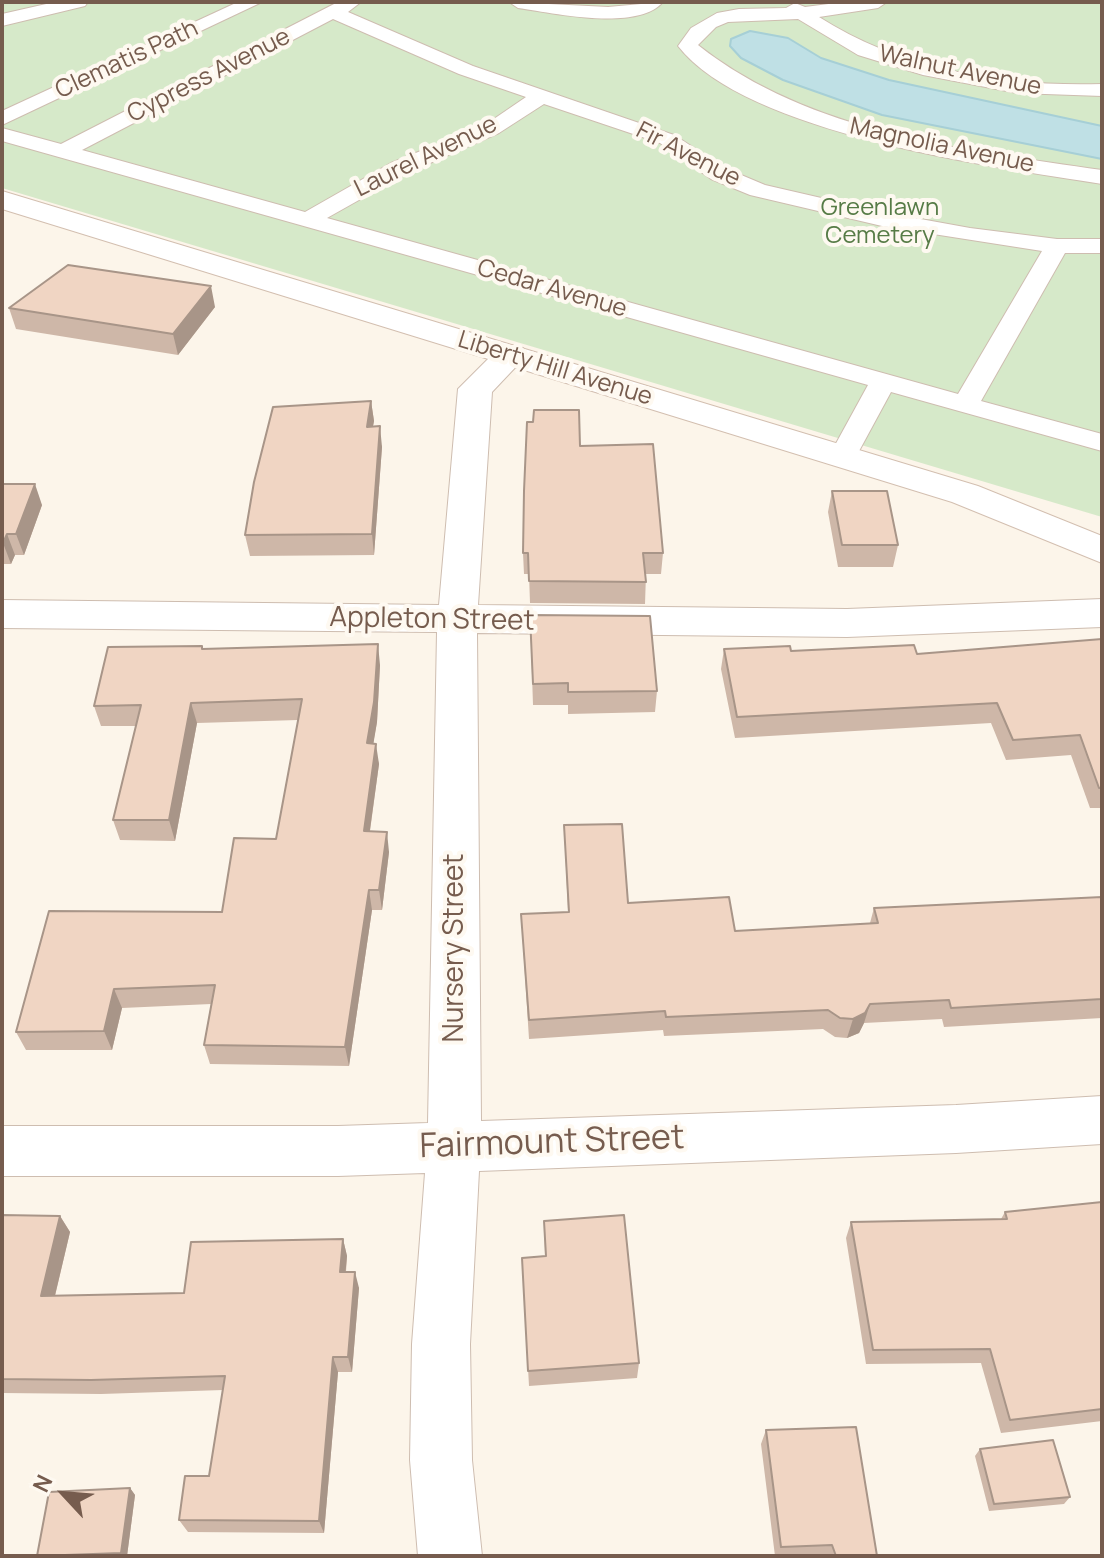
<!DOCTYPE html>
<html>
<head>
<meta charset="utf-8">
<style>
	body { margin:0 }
	#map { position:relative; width:1104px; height:1558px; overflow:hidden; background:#fcf5ea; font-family:Manrope,sans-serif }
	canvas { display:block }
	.frame { position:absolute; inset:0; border:4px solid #765c4e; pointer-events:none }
	.north { position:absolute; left:24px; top:1454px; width:80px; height:80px; -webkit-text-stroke:6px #fef9f1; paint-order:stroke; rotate:296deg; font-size:22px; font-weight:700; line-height:32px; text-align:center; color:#765c4e }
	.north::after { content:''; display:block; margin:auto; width:28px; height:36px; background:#765c4e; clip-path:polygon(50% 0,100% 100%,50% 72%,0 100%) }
</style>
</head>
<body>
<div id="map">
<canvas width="1104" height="1558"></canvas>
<div class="frame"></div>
<div class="north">N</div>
</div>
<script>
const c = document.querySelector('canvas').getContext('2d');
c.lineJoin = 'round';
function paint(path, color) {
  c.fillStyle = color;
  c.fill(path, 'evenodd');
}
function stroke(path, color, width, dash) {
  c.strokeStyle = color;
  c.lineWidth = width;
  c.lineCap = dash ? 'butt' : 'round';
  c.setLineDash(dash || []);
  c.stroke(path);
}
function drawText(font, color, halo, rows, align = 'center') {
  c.font = font + ' Manrope,sans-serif';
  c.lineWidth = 8;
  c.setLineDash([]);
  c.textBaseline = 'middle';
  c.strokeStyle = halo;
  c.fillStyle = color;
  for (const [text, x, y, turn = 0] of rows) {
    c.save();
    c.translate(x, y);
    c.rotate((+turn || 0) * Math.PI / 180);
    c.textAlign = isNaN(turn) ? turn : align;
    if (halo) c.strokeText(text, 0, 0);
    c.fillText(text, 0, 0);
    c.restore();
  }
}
const green = new Path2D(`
	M2 2H1102V517L2 188Z`);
const water = new Path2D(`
	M750 31 788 38 821 58 889 80 1102 126V159L882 115 783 80 741 58 730 46 731 39Z`);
const service = new Path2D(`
	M55 2H88L85 6 2 26V14Z
	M238 2H262L2 125V111Z
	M338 2H361L348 12 473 66 674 135 727 169 765 185 882 212 970 228 1057 239H1102V253H1065L981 401 1102 434V451L891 392 852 464 842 466 832 464 828 458 868 385 2 141V128L61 144ZM333 19 459 74 526 97 485 125 391 163 305 212 82 150ZM544 104 660 143 711 179 750 195 882 226 1042 251 958 394 327 218 407 173 499 133Z
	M509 2 608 7 663 2C637 32 553 13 518 8Z
	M844 2H887L878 8 819 17C902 70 1004 87 1102 84V96L1017 93 923 75 858 55 798 19 728 22 716 27 698 45C810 134 965 150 1102 170V184C995 167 746 134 678 46L691 28 717 13 739 9 786 8 795 3 805 7Z`);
const minor = new Path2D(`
	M511 345 523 348 527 355 492 392 478 605 847 609 1102 599V627L847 637 477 633 481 1121 956 1105 1102 1096V1144L956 1153 479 1171 470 1344 472 1460 482 1556H418L410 1460 412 1344 425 1173 338 1176H2V1126H338L428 1123 437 632 2 628V600L439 605 458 389 499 348Z`);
const secondary = new Path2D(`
	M2 191 978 486 1102 536V563L952 502 2 209Z`);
const wall = new Path2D(`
	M215 307 178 355 16 329 9 308Z
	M371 401 374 421 373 426 382 447 374 555 250 556 245 535Z
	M580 446 663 553 661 574H646L645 604 530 603 529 574H524L523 553Z
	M2 484 42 505 24 555H15L11 564H2Z
	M832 491 898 545 893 567H838L828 512Z
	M530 615 657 691 655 712 568 714V705H533Z
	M1102 639V808H1090L1071 755 1006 760 991 723 735 738 721 669 724 649 917 654Z
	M203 649 380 665 377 722 373 744 379 764 370 831 389 852 382 910H372L349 1066 210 1064 204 1045 211 1004 122 1008 112 1050H26L16 1032 222 912 276 839 298 720 197 723 175 841 120 840 113 820 136 726H101L94 706Z
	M564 825 628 903 735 931 870 923 874 908 1102 897V1018L944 1027 942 1019 864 1023 859 1033 847 1038 835 1037 823 1029 664 1036 663 1030 529 1039 521 914 568 912Z
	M1102 1202V1421L1001 1433 981 1363 866 1364 846 1238 851 1222 1001 1219 1005 1212Z
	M2 1215 60 1216 70 1232 55 1296 184 1293 343 1239 347 1256 346 1272 359 1288 352 1372H338L324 1533 188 1532 179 1520 209 1476 223 1390 101 1394 2 1393Z
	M544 1221 639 1363 637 1378 529 1386 522 1258 545 1256Z
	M766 1430 877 1556H775L761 1444Z
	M980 1449 1070 1497 1064 1504 989 1511 975 1456Z
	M130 1488 135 1495 127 1556H37Z`);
const shadedWall = new Path2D(`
	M211 286 215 307 178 355 173 334Z
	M371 401 374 421 369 447 367 427Z
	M380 426 382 447 374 555 372 534Z
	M35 484 42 505 24 555 16 534Z
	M7 534 15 555 11 564 3 543Z
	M378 644 380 665 377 722 370 764 367 743Z
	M191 703 197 723 175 841 169 820Z
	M376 744 379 764 367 851 364 831Z
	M387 832 389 852 382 910 379 890Z
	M369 890 372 910 349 1066 345 1047Z
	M114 989 122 1008 112 1050 104 1031Z
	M870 1004 864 1023 859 1033 847 1038 853 1019Z
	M60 1216 70 1232 51 1312 41 1296Z
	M343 1239 347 1256 344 1288 340 1272Z
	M355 1272 359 1288 352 1372 348 1357Z
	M333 1357 338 1372 324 1533 319 1521Z
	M130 1488 135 1495 127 1556H124L121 1553Z`);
const building = new Path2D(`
	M68 265 211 286 173 334 9 308Z
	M371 401 367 427 380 426 372 534 245 535 254 482 273 407Z
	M534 410H579L580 446 653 444 663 553H643L646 582 529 581 528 553H523L524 491 527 422H533Z
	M2 484H35L16 534H7L3 543H2Z
	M832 491H887L898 545H842Z
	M530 615 650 616 657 691 568 692V683L533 684Z
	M1102 639V788H1099L1080 735 1013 740 997 703 737 717 724 649 790 646 791 651 914 645 917 654Z
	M378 644 374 702 367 743 376 744 364 831 387 832 379 890H369L345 1047 204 1045 215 985 114 989 104 1031 16 1032 49 911 222 912 234 838 276 839 302 699 191 703 169 820H113L141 705 94 706 108 647 202 646V649Z
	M622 824 628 903 729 897 735 931 878 923 874 908 1102 897V999L951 1008 949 1000 870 1004 865 1013 853 1019 840 1018 828 1010 666 1017 665 1011 529 1020 521 914 569 912 564 825Z
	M1102 1202V1409L1010 1420 990 1349 873 1350 851 1222 1007 1219 1005 1212Z
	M2 1215 60 1216 41 1296 184 1293 191 1242 343 1239 340 1272H355L348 1357H333L319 1521 179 1520 185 1476H209L225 1376 91 1380 2 1379Z
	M624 1215 639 1363 528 1371 522 1258 546 1256 544 1221Z
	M856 1427 877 1556H836L832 1545 781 1547 766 1430Z
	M1053 1440 1070 1497 994 1504 980 1449Z
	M130 1488 121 1553 37 1556 49 1492Z`);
const farStreetnames = [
	["Clematis Path",127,60,-25],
	["Walnut Avenue",960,71,12],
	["Cypress Avenue",209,76,-27],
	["Magnolia Avenue",942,146,12],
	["Fir Avenue",688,155,27],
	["Laurel Avenue",426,157,-26],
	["Cedar Avenue",552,289,16],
	["Liberty Hill Avenue",555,369,17]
];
const farParknames = [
	["Greenlawn",880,208],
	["Cemetery",880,236]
];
const streetNames = [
	["Appleton Street",432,620,1],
	["Nursery Street",455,948,-90]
];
const nearStreetnames = [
	["Fairmount Street",552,1143,-2]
];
paint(green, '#d6e9c9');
paint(water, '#bfe0e5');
stroke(water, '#a6cfd6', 2);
stroke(service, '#cebdb0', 2);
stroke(minor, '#cebdb0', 2);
stroke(secondary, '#d3bfb0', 2);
paint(service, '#fff');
paint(minor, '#fff');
paint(secondary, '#fff');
paint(wall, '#ceb7a8');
paint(shadedWall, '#a89588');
paint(building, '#f0d5c3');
stroke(building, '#a89588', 2);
drawText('24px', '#765c4e', '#fef9f1', farStreetnames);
drawText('24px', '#567b46', '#fef9f1', farParknames);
drawText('28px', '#765c4e', '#fef9f1', streetNames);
drawText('34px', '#765c4e', '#fef9f1', nearStreetnames);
</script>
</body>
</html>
